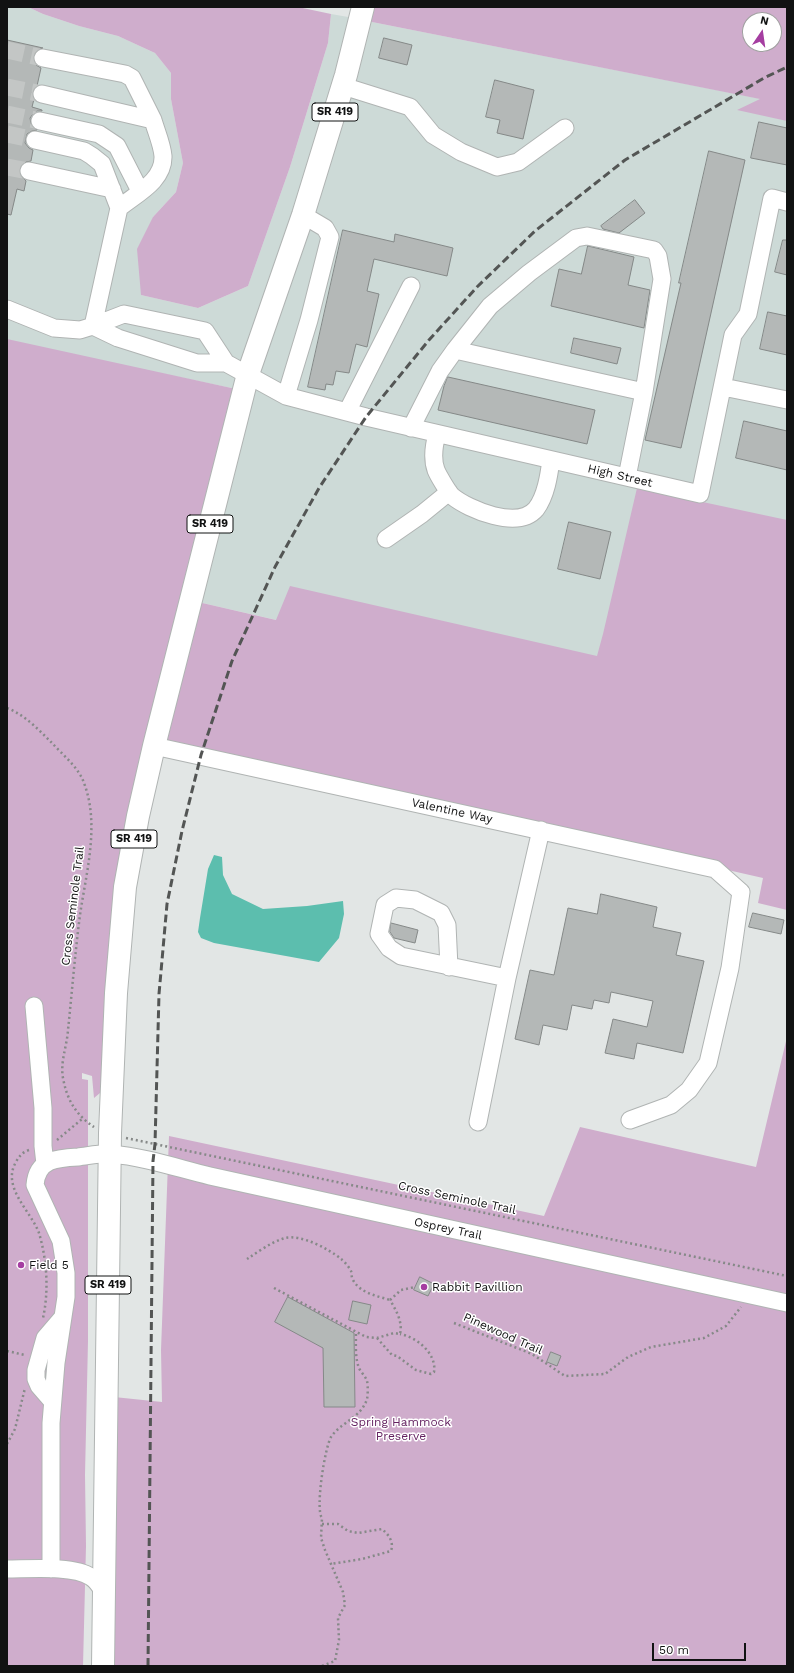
<!DOCTYPE html>
<html>
<head>
<meta charset="utf-8">
<style>
	body { margin:0 }
	#map { position:relative; width:794px; height:1673px; overflow:hidden; background:#e2e6e5; font-family:"Work Sans",sans-serif }
	canvas { display:block }
	.frame { position:absolute; inset:0; border:8px solid #111212; pointer-events:none }
	.north { position:absolute; left:742px; top:12px; width:40px; height:40px; box-sizing:border-box; background:#fff; border:1px solid #a0a0a0; border-radius:50%; rotate:13deg; font-size:11px; font-weight:700; line-height:16px; text-align:center; color:#111212 }
	.north::after { content:''; display:block; margin:auto; width:14px; height:18px; background:#a53ea1; clip-path:polygon(50% 0,100% 100%,50% 72%,0 100%) }
	.scale { position:absolute; left:652px; top:1643px; width:94px; height:18px; box-sizing:border-box; border:2px solid #111212; border-top:0; padding-left:5px; font-size:12px; line-height:14px; white-space:nowrap; color:#111212; -webkit-text-stroke:3px #fff; paint-order:stroke }
</style>
</head>
<body>
<div id="map">
<canvas width="794" height="1673"></canvas>
<div class="frame"></div>
<div class="north">N</div>
<div class="scale">50 m</div>
</div>
<script>
const c = document.querySelector('canvas').getContext('2d');
c.lineJoin = 'round';
function paint(path, color) {
  c.fillStyle = color;
  c.fill(path, 'evenodd');
}
function stroke(path, color, width, dash) {
  c.strokeStyle = color;
  c.lineWidth = width;
  c.lineCap = dash ? 'butt' : 'round';
  c.setLineDash(dash || []);
  c.stroke(path);
}
function drawText(font, color, halo, rows, align = 'center') {
  c.font = font + ' "Work Sans",sans-serif';
  c.lineWidth = 3;
  c.setLineDash([]);
  c.textBaseline = 'middle';
  c.strokeStyle = halo;
  c.fillStyle = color;
  for (const [text, x, y, turn = 0] of rows) {
    c.save();
    c.translate(x, y);
    c.rotate((+turn || 0) * Math.PI / 180);
    c.textAlign = isNaN(turn) ? turn : align;
    if (halo) c.strokeText(text, 0, 0);
    c.fillText(text, 0, 0);
    c.restore();
  }
}
const built = new Path2D(`
	M7 7H28L43 14 79 26 118 36 155 53 171 73V99L183 163 176 192 153 217 141 295 198 308 248 286 290 167 328 43 331 14 354 18 340 73 236 389 7 341Z
	M367 21 787 104V529L587 691 198 602 251 386Z`);
const green = new Path2D(`
	M28 7H298L331 14 328 43 290 167 248 286 198 308 141 295 137 249 153 217 176 192 183 163 171 99V73L155 53 118 36 79 26 43 14Z
	M370 7H787V121L737 110 760 99 367 21ZM750 20H774V44H750Z
	M7 339 236 389 148 744 106 1088 94 1098 92 1076 82 1073V1079L88 1080V1341L85 1475 86 1546 83 1666H7Z
	M637 488 787 520V910L758 903 763 878 530 825 161 746 198 602 276 620 290 586 597 656 603 634Z
	M787 1037V1666H110L114 1397 162 1402 161 1350 169 1136 544 1216 580 1127 756 1167Z`);
const water = new Path2D(`
	M214 855 222 857 223 875 232 894 263 909 307 906 343 901 344 914 339 938 319 962 214 943 201 938 198 932 200 918 208 869Z`);
const building = new Path2D(`
	M384 38 412 45 407 65 379 58Z
	M7 40 43 48 36 51 33 56 36 65 41 68 37 86 32 92 34 99 32 107 42 110V111H37L33 114 30 118 31 124 37 130 32 131 27 134 25 143 29 148 33 150 31 161 26 162 19 169 20 174 26 181 24 191 17 189 11 215 7 214Z
	M495 80 534 90 523 139 497 133 500 120 486 117Z
	M759 122 787 128V165L751 158Z
	M709 151 745 160 681 448 645 440 681 283H679Z
	M635 200 645 213 619 233 603 229 601 226Z
	M343 230 394 242 395 234 453 248 447 276 374 259 367 291 379 294 367 347 356 344 349 373 336 371 333 385 326 384 325 390 308 387Z
	M783 240H787V275L775 272Z
	M588 246 634 257 628 285 650 290 644 328 551 306 559 269 581 274Z
	M768 312 787 316V355L760 349Z
	M574 338 621 348 617 364 571 353Z
	M448 377 595 410 587 444 438 410 444 386Z
	M744 421 787 431V470L736 458Z
	M569 522 611 532 600 579 558 569Z
	M601 894 657 907 653 927 681 933 676 955 704 961 683 1053 637 1043 634 1059 605 1053 613 1019 647 1027 653 1001 611 992 609 1003 594 1000 592 1009 572 1005 567 1030 543 1025 539 1045 515 1039 530 970 554 975 568 908 597 914Z
	M753 913 784 920 781 934 749 927Z
	M391 923 418 930 415 943 394 938 390 932Z
	M420 1277 434 1284 428 1296 414 1290Z
	M288 1297 354 1333 355 1407H324L323 1348 275 1322Z
	M353 1301 371 1305 367 1324 349 1320Z
	M551 1352 561 1356 557 1366 547 1362Z`);
const minorTunnel = new Path2D(`
	M7 50 43 58
	M7 87 42 94
	M7 114 40 121
	M7 134 35 140
	M7 167 29 171`);
const path = new Path2D(`
	M7 708C25 715 39 730 52 743 63 755 79 768 84 783 100 825 86 873 80 915 75 953 72 992 68 1030 67 1046 60 1062 63 1078 67 1100 76 1115 94 1127
	M126 1138 787 1276
	M57 1140 82 1119
	M29 1150C23 1152 19 1156 16 1162 1 1187 31 1211 39 1233 47 1260 49 1291 43 1318
	M247 1259C258 1252 271 1242 285 1238 301 1234 329 1249 341 1259 344 1261 349 1267 351 1271 352 1273 351 1277 353 1280 360 1293 377 1296 390 1300
	M274 1288 366 1337 377 1338 394 1333 400 1334C403 1322 396 1310 390 1300
	M390 1300 401 1290 415 1287
	M454 1323 532 1354 565 1376 605 1374 628 1357 651 1347 704 1338 726 1326 741 1307
	M377 1338 392 1355 397 1356 416 1370 431 1374 434 1372C437 1354 417 1337 400 1334
	M7 1351 25 1355
	M7 1444 15 1429 25 1388
	M322 1524H338L348 1531 358 1533 382 1529C389 1535 394 1542 391 1551L362 1559 331 1564
	M322 1666 335 1661 339 1640 338 1618 345 1605 343 1592 325 1550 321 1538 322 1518C315 1509 325 1447 331 1437 341 1422 361 1418 367 1399 368 1395 368 1385 367 1381 365 1375 359 1371 358 1365 355 1355 356 1342 356 1331`);
const minor = new Path2D(`
	M43 58 125 74 132 78 153 120
	M343 86 410 107 433 135 461 152 497 167 518 162 565 128
	M42 94 153 120C156 131 162 144 163 156 164 181 136 194 119 208
	M40 121 99 134 117 146 140 191
	M29 171 112 189
	M7 309 54 328 80 330 93 326 119 208 102 164 92 156 84 151 35 140
	M455 350 490 306 529 273 576 238 587 236 654 250 658 256 662 279 644 392
	M226 363H197L118 338 93 326 124 314 205 331 226 363 286 396 366 417 700 494 733 335 748 314 772 198 787 202
	M723 387 787 400
	M286 396 309 320 330 237 325 228 303 215
	M347 412 411 286
	M411 428 440 371 455 350 644 392 627 477
	M437 434C434 445 432 459 436 470 438 475 448 492 452 496 469 510 518 530 536 509 546 496 549 475 551 460
	M386 539 422 514 449 492
	M154 746 715 869 741 892 730 968 708 1063 689 1090 671 1105 630 1120
	M449 967 447 925 441 913 415 900 396 898 385 905 379 934 389 948 401 956 507 978
	M34 1006 43 1108V1146L45 1164
	M478 1122 507 978 541 830
	M52 1401 39 1386 36 1379V1370L45 1338 63 1317
	M7 1569C28 1569 74 1565 91 1577 96 1580 100 1586 103 1591
	M51 1569V1423L56 1363 66 1297V1273L61 1241 35 1185C37 1159 57 1158 78 1157 88 1156 100 1153 111 1154 145 1157 177 1168 210 1176L787 1303`);
const major = new Path2D(`
	M103 1666 110 1133 116 993 125 887 138 816 154 746 248 374 303 215 346 75 363 7`);
const rail = new Path2D(`
	M148 1666 153 1161 155 1144 159 994 167 904 182 831 201 755 232 661 275 567 319 488 366 417 429 340 477 287 535 231 625 160 764 78 787 67`);
const markers = [
	[21,1265,4,"#a53ea1"],
	[424,1287,4,"#a53ea1"]
];
const shields = [
	[335,112,46],
	[210,524,46],
	[134,839,46],
	[108,1285,46]
];
const shieldNames = [
	["SR 419",335,112],
	["SR 419",210,524],
	["SR 419",134,839],
	["SR 419",108,1285]
];
const streetNames = [
	["High Street",620,476,13],
	["Valentine Way",452,811,12],
	["Cross Seminole Trail",73,906,-83],
	["Cross Seminole Trail",457,1198,12],
	["Osprey Trail",448,1229,12],
	["Pinewood Trail",503,1334,24]
];
const poiNames = [
	["Field 5",29,1265],
	["Rabbit Pavillion",432,1287]
];
const parkNames = [
	["Spring Hammock",401,1422],
	["Preserve",401,1436]
];
paint(built, '#cddad7');
paint(green, '#cfadcc');
paint(water, '#5cbeae');
paint(building, '#b4b8b7');
stroke(building, '#858988', 1);
stroke(minorTunnel, '#c3c6c5', 17, [17, 8]);
stroke(minor, '#b0b4b3', 19);
stroke(major, '#b0b4b3', 24);
stroke(path, '#868988', 2.5, [2, 3]);
stroke(minor, '#fff', 17);
stroke(major, '#fff', 22);
stroke(rail, '#535554', 3, [8, 4]);
for (const [x, y, r, color] of markers) {
  const dot = new Path2D();
  dot.arc(x, y, r, 0, 2 * Math.PI);
  c.fillStyle = color;
  c.fill(dot);
  stroke(dot, '#fff', 1.5);
}
for (const [x, y, w] of shields) {
  const box = new Path2D();
  box.roundRect(x - w / 2, y - 9, w, 18, 3);
  c.fillStyle = '#fff';
  c.fill(box);
  stroke(box, '#111212', 1);
}
drawText('bold 11px', '#111212', null, shieldNames);
drawText('12px', '#111212', '#fff', streetNames);
drawText('12px', '#111212', '#fff', poiNames, 'left');
drawText('12px', '#642261', '#fff', parkNames);
</script>
</body>
</html>
